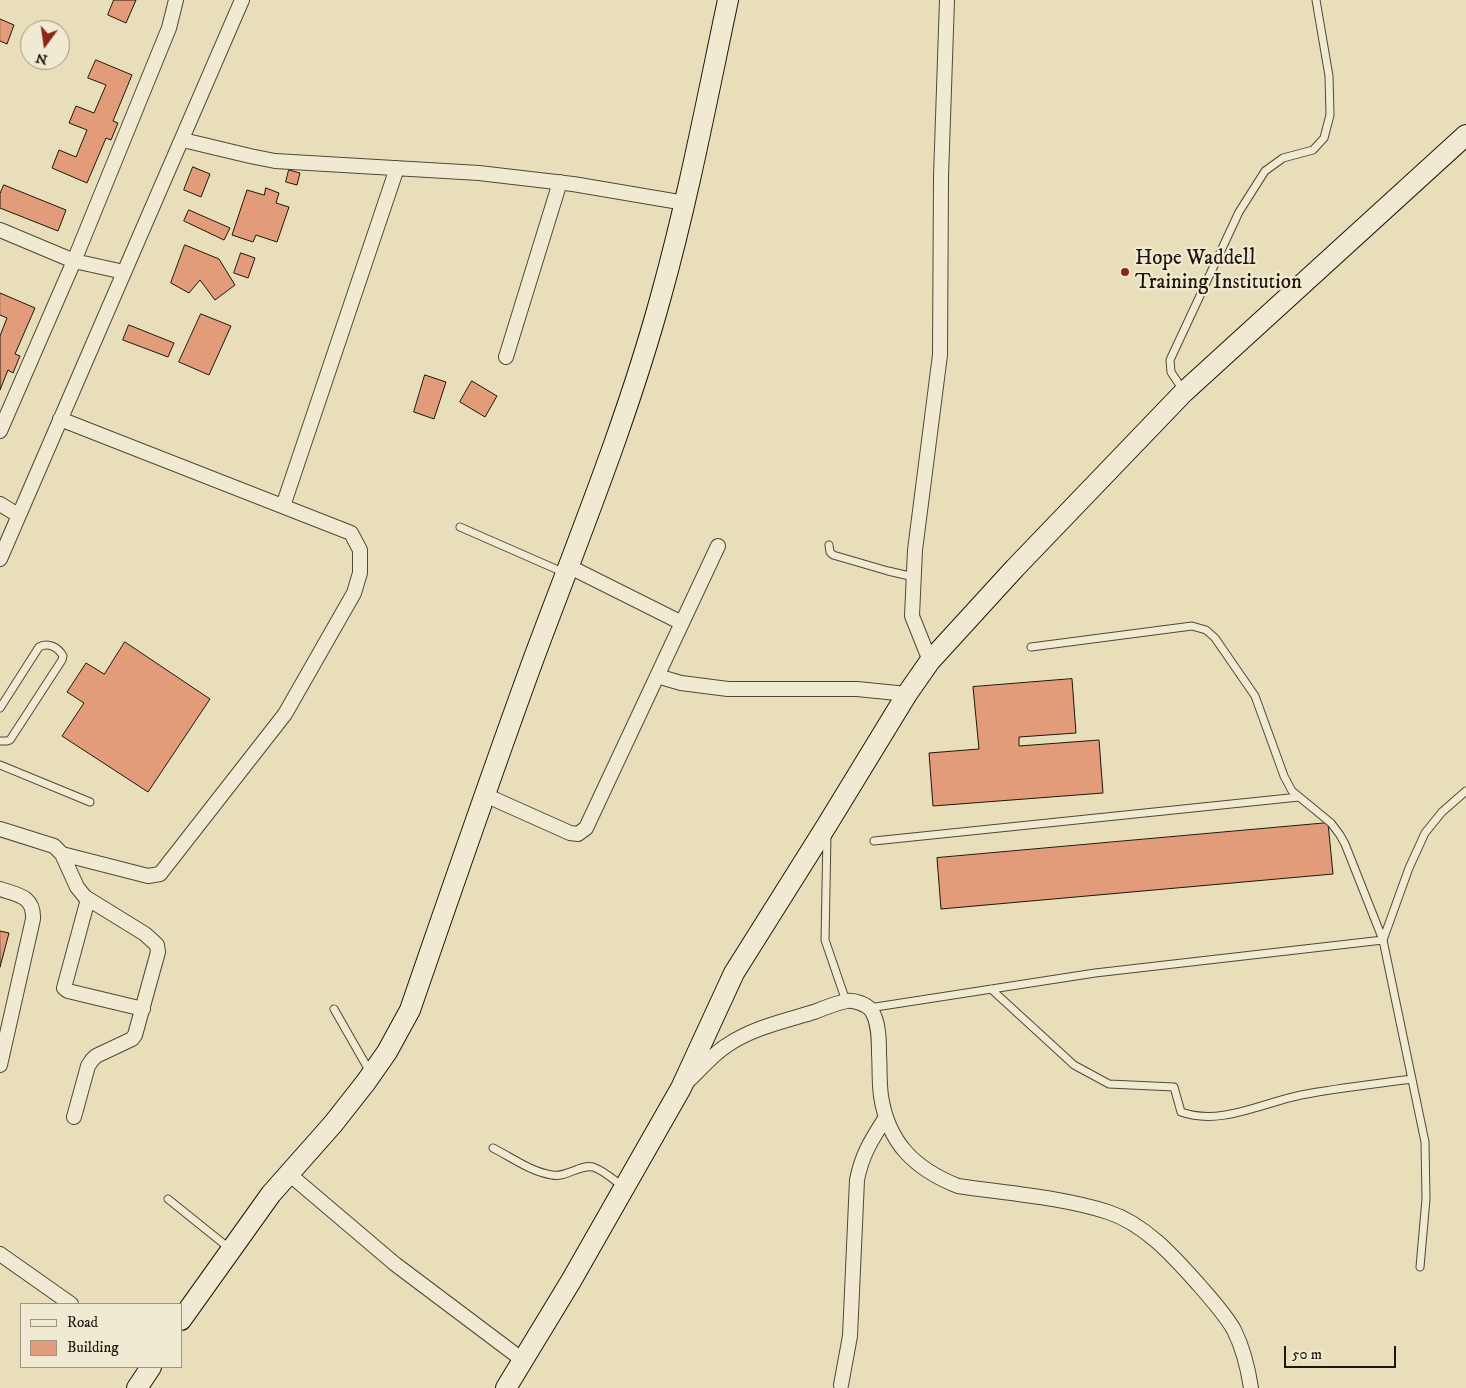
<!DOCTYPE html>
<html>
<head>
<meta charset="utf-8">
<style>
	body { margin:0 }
	#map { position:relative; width:1466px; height:1388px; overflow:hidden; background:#e8dfba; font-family:"IM FELL DW Pica",serif }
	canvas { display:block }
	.legend { position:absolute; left:20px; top:1303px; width:162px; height:65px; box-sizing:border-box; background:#f0ead2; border:1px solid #9c9583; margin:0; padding:6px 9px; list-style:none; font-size:15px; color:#1e160c }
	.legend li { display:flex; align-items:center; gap:10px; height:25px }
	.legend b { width:25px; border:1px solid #9c9583 }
	.north { position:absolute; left:20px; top:20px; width:50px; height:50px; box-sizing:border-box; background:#f0ead2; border:1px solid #9c9583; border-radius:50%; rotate:194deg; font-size:14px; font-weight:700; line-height:20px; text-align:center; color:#1e160c }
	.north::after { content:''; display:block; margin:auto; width:18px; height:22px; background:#8f2418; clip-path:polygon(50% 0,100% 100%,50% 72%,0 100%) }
	.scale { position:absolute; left:1284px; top:1346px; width:112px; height:22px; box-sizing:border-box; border:2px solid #1e160c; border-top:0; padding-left:6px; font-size:15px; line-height:18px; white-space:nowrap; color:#1e160c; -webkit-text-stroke:4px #f0ead2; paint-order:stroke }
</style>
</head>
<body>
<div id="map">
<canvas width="1466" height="1388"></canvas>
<ul class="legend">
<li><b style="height:6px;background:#f0ead2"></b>Road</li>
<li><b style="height:14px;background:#e39c7a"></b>Building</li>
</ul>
<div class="north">N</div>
<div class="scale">50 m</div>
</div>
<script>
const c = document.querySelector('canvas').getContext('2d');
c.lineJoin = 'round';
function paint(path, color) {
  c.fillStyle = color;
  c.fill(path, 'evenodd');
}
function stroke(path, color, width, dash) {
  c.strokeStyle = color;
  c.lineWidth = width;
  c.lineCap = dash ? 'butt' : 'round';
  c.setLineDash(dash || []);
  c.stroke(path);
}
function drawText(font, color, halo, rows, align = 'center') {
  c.font = font + ' "IM FELL DW Pica",serif';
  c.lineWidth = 4.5;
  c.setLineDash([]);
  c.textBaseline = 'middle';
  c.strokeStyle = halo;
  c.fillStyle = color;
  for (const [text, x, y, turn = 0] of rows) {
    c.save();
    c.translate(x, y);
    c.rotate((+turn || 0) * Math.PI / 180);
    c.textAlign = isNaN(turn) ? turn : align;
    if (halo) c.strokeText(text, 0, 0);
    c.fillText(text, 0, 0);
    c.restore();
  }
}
const building = new Path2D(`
	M114 0H136L126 23 108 15Z
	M0 19 14 25 7 44 0 41Z
	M96 60 132 75 113 121 118 123 111 140 106 138 87 183 52 168 59 150 76 157 87 130 69 123 76 106 94 113 106 85 88 78Z
	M193 167 210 174 201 197 184 190Z
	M289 170 300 173 297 185 286 182Z
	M4 185 66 210 58 231 0 208V194Z
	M266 188 279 193 276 203 289 207 277 242 256 235 253 242 232 235 247 190 264 195Z
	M189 210 230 228 224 240 184 221Z
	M185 245 219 259 235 285 215 300 200 280 189 293 171 283Z
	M241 253 255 258 248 278 234 273Z
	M0 293 35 308 15 354 20 356 13 373 8 370 0 390V336L7 318 0 315Z
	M201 314 231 326 209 375 179 362Z
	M129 325 174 343 168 357 123 340Z
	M425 375 446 382 434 419 414 412Z
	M472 381 497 396 485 417 460 402Z
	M125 642 210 699 148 792 62 736 84 703 67 692 86 663 104 674Z
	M1072 679 1076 733 1019 737V746L1099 740 1103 793 933 806 929 753 979 749 973 687Z
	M1328 823 1333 874 941 909 937 858Z
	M0 931 9 933 0 967Z`);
const lane = new Path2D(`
	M1183 390 1171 372 1170 360 1239 212 1265 171 1283 158 1313 150 1324 138 1330 115 1329 76 1316 0
	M460 527 565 573
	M829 545 830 552 833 555 888 571 914 577
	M1031 647 1192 626 1206 630 1215 638 1255 696 1284 776 1292 791 1331 823 1340 835 1345 844 1383 940 1425 1142 1426 1199 1420 1267
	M0 708 39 647C48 642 58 647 63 656L62 660 10 740 7 741H0
	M0 765 90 802
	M827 835 825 940 846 1001
	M874 841 1299 797
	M991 989 1074 1065 1109 1084 1174 1087 1181 1112C1220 1126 1262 1103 1301 1095 1337 1088 1375 1084 1412 1079
	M869 1008 1095 973 1383 940 1409 868 1425 833 1442 812 1466 791
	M334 1009 370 1072
	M493 1148C511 1157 531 1172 552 1175 566 1178 580 1164 593 1167 603 1170 614 1180 622 1186
	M168 1199 229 1248`);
const street = new Path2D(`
	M183 140 250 156 275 161 479 173 573 184 685 203
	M0 230 74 261 124 272
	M506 357 560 182
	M60 419 351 533 360 550V573L354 593 285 714 160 874 148 876 62 854
	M0 431 74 261 169 28 176 0
	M0 504 18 515
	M283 506 397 168
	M0 559 242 0
	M568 566 682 623
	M930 661 912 616 915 550 940 355 941 177 947 0
	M657 676 681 683 728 689H857L907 694
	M485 795 570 833 578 834 586 828 718 546
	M0 829 54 846 62 854 77 887 85 897 145 934 157 945 158 952 135 1035 132 1039 96 1056 92 1060 88 1066 74 1117
	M0 889C18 895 34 896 33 919L0 1065
	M88 899 64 988 68 991 143 1009
	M687 1082C699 1071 712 1055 726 1046 752 1028 784 1021 814 1012 824 1008 836 1003 847 1001 854 1000 866 1004 871 1010 879 1021 879 1041 879 1054 880 1068 879 1082 881 1096 888 1143 915 1169 958 1186 1005 1193 1062 1197 1108 1212 1145 1224 1174 1257 1199 1285 1211 1299 1225 1314 1234 1330 1243 1348 1248 1368 1251 1388
	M289 1174 395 1264 524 1361
	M0 1254 71 1304
	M841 1385 850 1336 857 1180C862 1154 872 1139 886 1117`);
const secondary = new Path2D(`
	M181 1320 271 1194 333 1124 366 1082 387 1052 410 1010C450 894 490 778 532 663 577 542 627 421 661 296 688 199 707 99 728 0
	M137 1388 151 1367
	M506 1388 571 1281 681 1088 734 973 827 825 907 694 930 661 1015 568 1184 392 1466 135`);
const markers = [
	[1125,272,5,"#8f2418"]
];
const poiNames = [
	["Hope Waddell",1135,260],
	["Training Institution",1135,284]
];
paint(building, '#e39c7a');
stroke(building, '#1e160c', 1);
stroke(lane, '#504838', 9);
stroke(street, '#504838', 16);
stroke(secondary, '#1e160c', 22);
stroke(lane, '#f0ead2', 7);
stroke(street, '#f0ead2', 14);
stroke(secondary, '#f0ead2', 20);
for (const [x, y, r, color] of markers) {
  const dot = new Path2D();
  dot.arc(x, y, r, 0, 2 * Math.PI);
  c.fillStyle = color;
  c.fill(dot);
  stroke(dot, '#f0ead2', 2);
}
drawText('21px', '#1e160c', '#f0ead2', poiNames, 'left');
</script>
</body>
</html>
